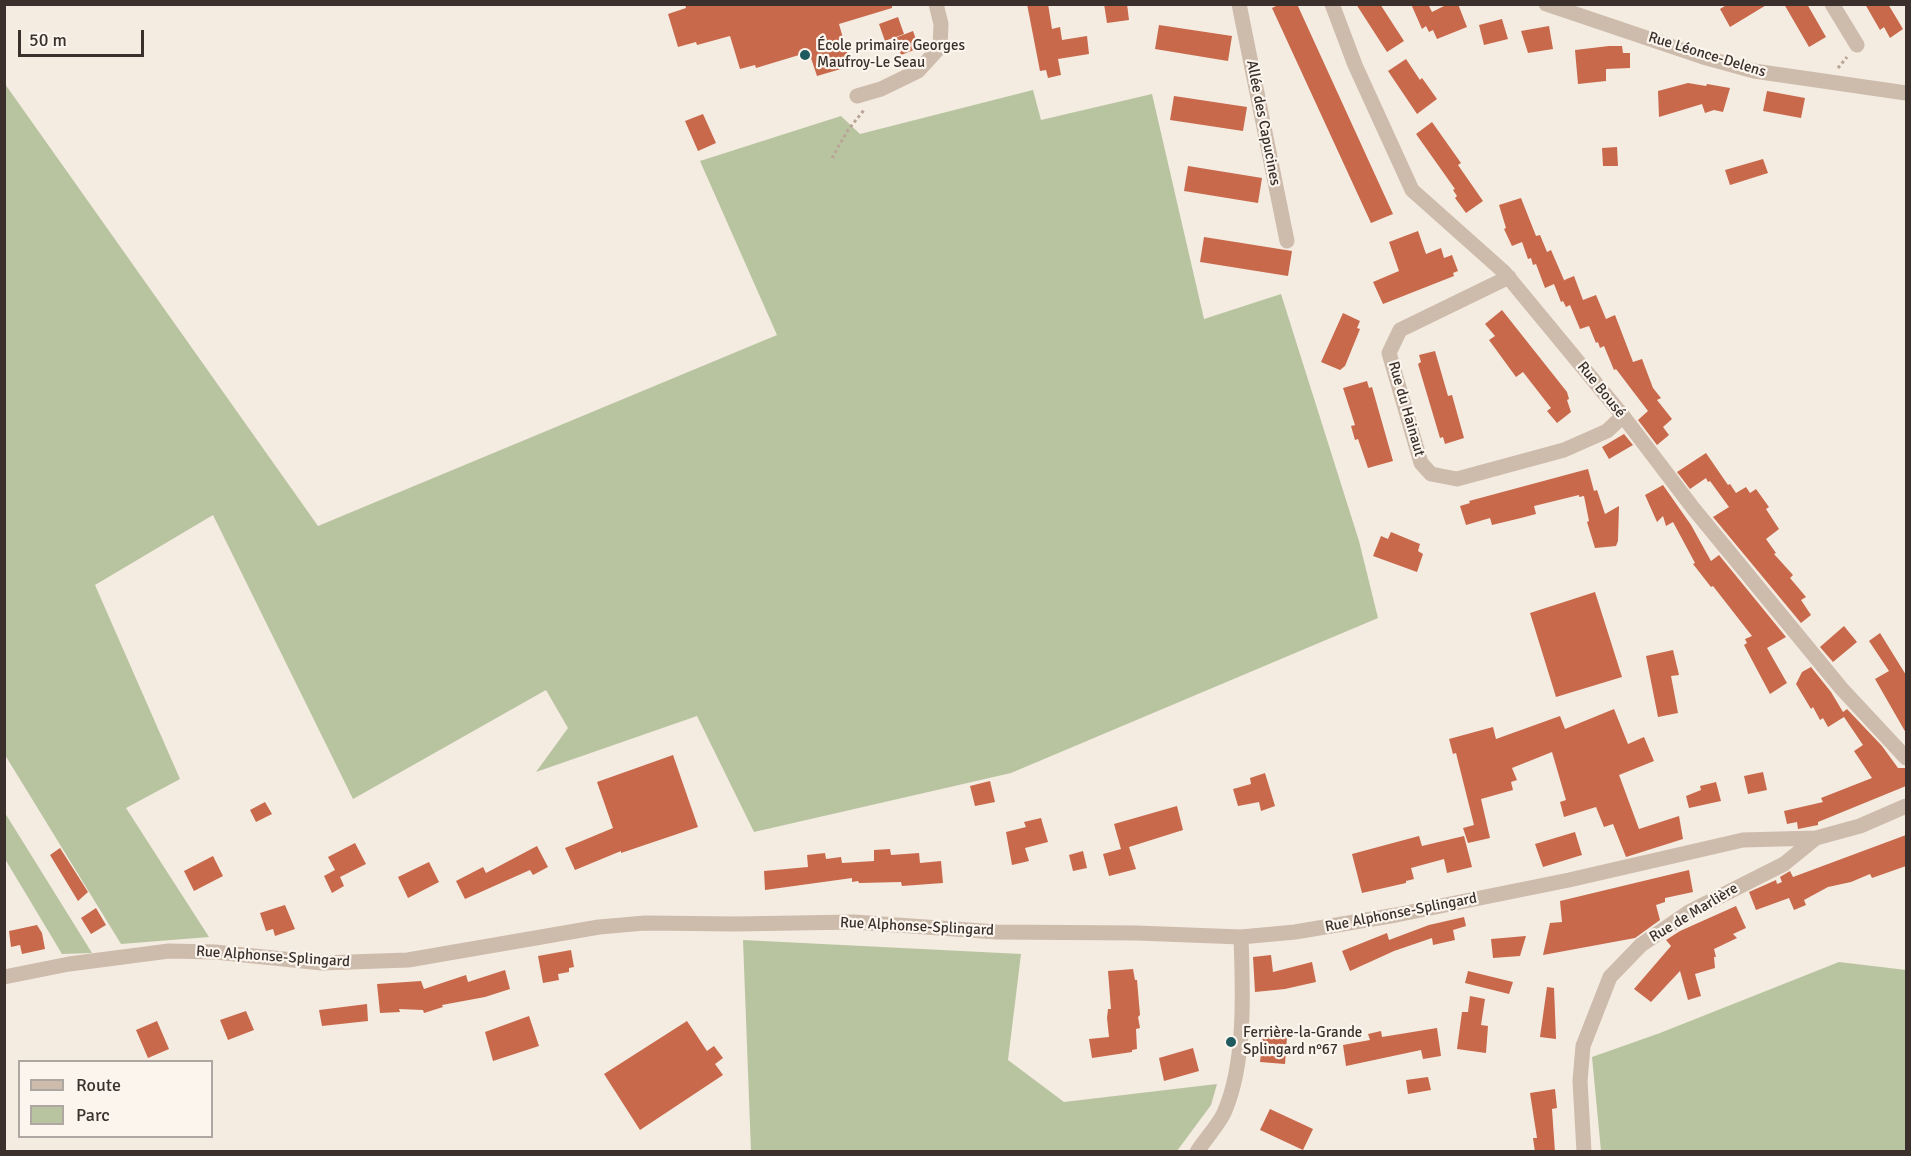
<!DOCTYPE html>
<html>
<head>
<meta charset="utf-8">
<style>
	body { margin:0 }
	#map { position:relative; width:1911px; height:1156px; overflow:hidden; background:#f4ebe1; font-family:Signika,sans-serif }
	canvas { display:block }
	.frame { position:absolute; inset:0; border:6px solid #3b302b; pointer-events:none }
	.legend { position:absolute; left:18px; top:1060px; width:195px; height:78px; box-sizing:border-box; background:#fbf5ee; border:2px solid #aea6a0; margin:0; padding:8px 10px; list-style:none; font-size:18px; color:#3b302b }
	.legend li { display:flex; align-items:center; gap:12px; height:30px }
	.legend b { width:30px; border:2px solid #aea6a0 }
	.scale { position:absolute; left:18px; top:30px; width:126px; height:27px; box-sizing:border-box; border:3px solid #3b302b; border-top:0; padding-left:8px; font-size:18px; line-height:21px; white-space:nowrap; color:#3b302b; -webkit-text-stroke:4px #fbf5ee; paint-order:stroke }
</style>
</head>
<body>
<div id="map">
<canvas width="1911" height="1156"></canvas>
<div class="frame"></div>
<ul class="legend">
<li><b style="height:8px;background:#cdbbac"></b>Route</li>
<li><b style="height:16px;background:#b8c4a0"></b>Parc</li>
</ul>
<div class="scale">50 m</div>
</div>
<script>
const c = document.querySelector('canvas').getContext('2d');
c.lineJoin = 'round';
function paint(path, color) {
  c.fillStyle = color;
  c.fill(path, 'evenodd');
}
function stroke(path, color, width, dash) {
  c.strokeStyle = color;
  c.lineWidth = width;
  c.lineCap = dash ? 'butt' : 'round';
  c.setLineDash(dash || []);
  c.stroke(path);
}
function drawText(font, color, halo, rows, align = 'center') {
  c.font = font + ' Signika,sans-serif';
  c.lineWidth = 4.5;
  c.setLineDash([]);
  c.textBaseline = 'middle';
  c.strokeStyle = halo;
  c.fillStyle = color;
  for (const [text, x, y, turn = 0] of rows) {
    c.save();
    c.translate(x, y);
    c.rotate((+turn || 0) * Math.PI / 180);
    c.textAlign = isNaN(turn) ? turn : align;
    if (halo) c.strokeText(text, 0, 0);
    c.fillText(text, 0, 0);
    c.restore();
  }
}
const green = new Path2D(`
	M5 84 318 526 777 335 700 161 841 116 860 134 1033 90 1041 120 1152 94 1204 319 1281 294 1359 541 1378 618 1011 773 754 832 697 716 536 772 568 728 546 690 353 799 213 515 95 585 180 779 126 808 209 937 121 944 5 755Z
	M5 813 92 953 62 954 5 859Z
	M743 940 1021 954 1008 1060 1064 1102 1217 1084 1211 1105 1177 1151H751Z
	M1839 962 1906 970V1151H1601L1592 1057 1660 1033Z`);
const building = new Path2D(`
	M685 4H892V8L839 24 851 66 817 76 809 52 756 68 755 65 740 69 730 36 697 45 696 42 678 47 668 14 686 8Z
	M1027 4H1048L1052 29 1060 27 1062 40 1087 36 1089 54 1058 59 1061 75 1048 78 1046 70 1040 71Z
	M1104 4H1127L1129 20 1107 23Z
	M1280 4H1297L1393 214 1371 223 1272 8Z
	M1356 4H1380L1404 41 1387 52Z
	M1411 4H1428L1432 12 1448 4H1458L1467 27 1437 39 1433 30 1429 32 1426 26 1422 29Z
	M1728 4H1768L1730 27 1720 9Z
	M1784 4H1807L1826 37 1809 47Z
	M1865 4H1888L1903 29 1890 38 1884 27 1880 30Z
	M898 17 904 34 885 41 879 24Z
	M1502 19 1508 39 1484 45 1479 25Z
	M1159 25 1232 36 1228 61 1155 49Z
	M1549 26 1553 49 1528 53 1521 31Z
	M913 31 919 48 901 55 895 38Z
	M1609 46H1622L1623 53H1630V68L1606 69V81L1578 84 1575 50Z
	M1406 59 1420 80 1422 78 1437 99 1417 114 1388 71Z
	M1688 83 1706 86 1707 84 1730 88 1723 112 1714 110 1705 113 1702 104 1659 117 1658 91Z
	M1767 91 1805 98 1801 118 1763 111Z
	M1174 96 1247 107 1243 131 1170 120Z
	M703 114 716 143 698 151 685 121Z
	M1432 122 1461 163 1458 165 1483 201 1466 213 1455 198 1457 196 1453 190 1455 189 1416 134Z
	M1617 147 1618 166H1603L1602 148Z
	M1763 159 1768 173 1730 185 1725 170Z
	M1188 166 1262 178 1258 203 1184 191Z
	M1521 198 1536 236 1540 235 1547 252 1551 250 1564 280 1562 281 1574 276 1583 300 1596 295 1606 319 1615 315 1633 362 1642 359 1653 388 1661 398 1657 400 1672 419 1663 427 1669 435 1657 445 1638 420 1648 411 1616 369 1614 370 1604 346 1600 348 1598 342 1596 343 1589 326 1580 329 1570 305 1566 307 1563 301 1561 302 1554 284 1545 288 1536 264 1533 265 1531 258 1528 259 1522 242 1512 246 1504 229 1506 228 1499 205Z
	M1418 231 1426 254 1441 248 1444 258 1452 255 1458 271 1453 273 1454 276 1383 304 1373 282 1399 271 1389 242Z
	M1204 237 1292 251 1288 276 1200 262Z
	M1502 310 1567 392 1569 399 1567 400 1571 412 1557 423 1547 411 1551 408 1523 372 1516 377 1489 340 1495 336 1485 324Z
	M1343 313 1360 321 1357 328 1360 329 1345 366 1340 370 1321 362Z
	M1435 351 1448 396 1452 395 1464 438 1445 444 1443 437 1440 438 1418 364 1421 362 1419 355Z
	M1367 381 1369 388 1372 387 1393 461 1368 468 1358 439 1355 440 1351 426 1355 425 1343 388Z
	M1624 434 1633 445 1609 459 1602 447Z
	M1706 453 1728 485 1730 484 1736 493 1746 487 1750 493 1756 489 1769 507 1766 509 1779 529 1766 539 1776 553 1774 554 1793 575 1790 578 1806 597 1801 600 1811 615 1801 623 1713 517 1729 507 1710 481 1708 482 1706 478 1690 489 1677 472Z
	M1588 469 1594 491 1597 490 1605 514 1619 506 1618 541 1616 546 1595 548 1587 522 1589 521 1584 496 1579 497V495L1534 506 1536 514 1521 518 1492 525 1490 518 1466 525 1460 506 1470 503 1469 501Z
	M1663 485 1691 525 1711 561 1719 555 1786 637 1767 648 1787 683 1770 694 1744 645 1747 643 1745 639 1752 636 1713 586 1711 587 1693 564 1695 563 1673 522 1666 526 1663 516 1657 522 1645 495Z
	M1391 532 1420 544 1418 551 1423 554 1417 572 1373 556 1381 536 1388 539Z
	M1595 592 1622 677 1556 697 1530 613Z
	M1844 626 1857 642 1833 662 1820 647Z
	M1880 633 1906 675V733L1875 679 1889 671 1869 641Z
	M1673 650 1679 675 1671 676 1678 713 1658 717 1646 656Z
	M1811 667 1831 692 1843 712 1847 709 1882 746 1898 768H1906V786L1818 822V825L1798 829 1797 822 1787 824 1784 811 1823 802 1821 798 1872 778 1854 751 1863 745 1844 717 1828 727 1823 718 1820 720 1813 707 1811 709 1796 684 1802 672Z
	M1614 709 1628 744 1644 737 1654 761 1619 775 1639 829 1679 816 1683 839 1626 857 1613 824 1604 827 1596 807 1564 817 1560 802 1566 800 1552 752 1512 768 1517 780 1511 782 1513 790 1481 799 1490 838 1468 843 1463 828 1474 825 1456 753 1453 754 1449 739 1493 727 1496 739 1560 716 1565 729Z
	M673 755 698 827 621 853V851L575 870 565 848 613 828 597 782Z
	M1763 772 1767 790 1748 794 1744 776Z
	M1265 773 1275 806 1261 811 1259 802 1238 806 1233 789 1251 784 1250 778Z
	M990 781 995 802 975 806 970 786Z
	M1716 782 1721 801 1689 808 1686 796 1701 790 1700 786Z
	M265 802 272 814 256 822 250 810Z
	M1177 806 1183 830 1129 847 1136 869 1109 876 1103 854 1121 849 1114 824Z
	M1041 818 1048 842 1025 848 1029 861 1012 865 1006 832 1026 827 1024 822Z
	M1575 832 1582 855 1543 867 1535 844Z
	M1906 835V866L1872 878 1870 874 1851 882 1828 887 1804 900 1806 905 1794 910 1789 898 1756 910 1749 892 1776 880 1777 884 1782 882 1780 877 1790 871 1793 877Z
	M1419 836 1422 846 1464 836 1472 867 1447 873 1444 859 1411 868 1414 879 1406 881V883L1362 893 1352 854Z
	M355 843 366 864 340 877 344 886 332 893 324 876 335 870 328 857Z
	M537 846 548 867 533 875 530 870 465 899 456 881 483 867 486 873Z
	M60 848 88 892 78 901 50 855Z
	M890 849 891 855 919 853 920 863 941 861 943 883 902 886 901 882 859 883 858 881 852 882V878L765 890 764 871 808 867 807 855 825 853 826 859 841 857 842 863 874 861V850Z
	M1083 851 1087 868 1073 871 1069 855Z
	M213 856 223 876 194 891 184 871Z
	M429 862 439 882 408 898 398 877Z
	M1689 870 1693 892 1665 898V902L1656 905 1660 920 1635 938 1543 955 1550 923 1562 922 1560 901Z
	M285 905 295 929 275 936 273 929 266 931 260 913Z
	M1736 906 1746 928 1733 934 1737 938 1714 949 1716 957H1714L1715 968 1695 974 1701 996 1688 1000 1680 971 1651 1002 1634 989 1671 946 1666 940 1680 931Z
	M96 908 106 925 91 934 81 918Z
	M1464 917 1466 926 1453 930 1455 940 1433 945 1432 938 1394 951 1350 971 1342 951 1387 933 1389 940 1429 925Z
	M37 925 42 933 45 949 22 954 20 945 11 947 9 931Z
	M1526 936 1520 956 1493 958 1491 939Z
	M571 950 574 967 569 968V972L558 974 559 980 543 983 538 956Z
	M1271 955 1273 972 1312 962 1316 982 1285 989 1255 992 1253 957Z
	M1133 969 1135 980H1137L1140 1015 1138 1017 1140 1028 1136 1029 1137 1049 1132 1050V1052L1092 1058 1089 1039 1109 1037 1107 1018 1108 1009H1111L1108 971Z
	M505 970 510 989 485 997 442 1005 443 1007 424 1013 423 1010 399 1009 400 1012 380 1013 377 984 421 981 424 989 466 975 468 982Z
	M1468 971 1513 982 1509 994 1465 983Z
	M1547 987 1554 988 1556 1039 1540 1037Z
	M1470 996 1485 999 1481 1025 1488 1026 1486 1053 1457 1049 1462 1012H1468Z
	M367 1004 368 1021 322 1026 319 1010Z
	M246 1011 254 1030 228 1040 220 1020Z
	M529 1016 539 1046 493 1061 485 1032Z
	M157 1021 169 1049 148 1058 136 1030Z
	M687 1021 707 1051 714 1046 723 1058 715 1064 723 1075 640 1130 604 1074Z
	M1264 1027 1278 1028V1036L1287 1037 1285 1064 1260 1062Z
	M1437 1028 1441 1056 1423 1059 1421 1050 1346 1066 1343 1045 1370 1040 1368 1034 1381 1031 1382 1037Z
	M1193 1048 1199 1071 1164 1081 1159 1058Z
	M1428 1077 1431 1090 1408 1094 1406 1080Z
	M1555 1089 1557 1108 1552 1109 1555 1152H1535L1533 1138H1537L1530 1093Z
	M1270 1109 1313 1129 1303 1150 1260 1130Z`);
const path = new Path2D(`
	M1838 68 1847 57
	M832 158 848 130 864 110`);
const minor = new Path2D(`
	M1239 4 1287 241
	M1332 4 1355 65 1412 190 1504 272 1623 416 1693 508 1841 688 1906 758
	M1546 4 1703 57 1754 71 1906 93
	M1832 4 1857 45
	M857 96 881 89 918 71 940 47 941 24 936 4
	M1509 277 1400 330 1389 353 1421 463 1431 474 1457 479 1564 450 1607 431 1623 416
	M4 977 69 964 169 951 215 952 322 963 408 960 599 927 645 923 736 924 854 922 997 932 1137 933 1241 937 1295 932 1396 915 1569 880 1743 840 1816 838 1860 826 1906 806
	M1197 1152C1205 1139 1217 1127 1224 1113 1246 1063 1243 991 1241 937
	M1584 1152 1580 1081 1583 1046 1610 977 1641 945 1689 912 1784 864 1816 838`);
const markers = [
	[805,55,6,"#1f5a5e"],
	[1231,1042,6,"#1f5a5e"]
];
const poiNames = [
	["École primaire Georges",817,46],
	["Maufroy-Le Seau",817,63],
	["Ferrière-la-Grande",1243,1033],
	["Splingard n°67",1243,1050]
];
const streetNames = [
	["Rue Léonce-Delens",1707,55,17],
	["Allée des Capucines",1263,123,79],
	["Rue Bousé",1601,390,51],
	["Rue du Hainaut",1406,409,74],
	["Rue Alphonse-Splingard",1401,913,-11],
	["Rue de Marlière",1694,913,-31],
	["Rue Alphonse-Splingard",917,927,3],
	["Rue Alphonse-Splingard",273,957,4]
];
paint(green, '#b8c4a0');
paint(building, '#c8694b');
stroke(path, '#b9a596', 3, [3, 3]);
stroke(minor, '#cdbbac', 15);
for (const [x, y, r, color] of markers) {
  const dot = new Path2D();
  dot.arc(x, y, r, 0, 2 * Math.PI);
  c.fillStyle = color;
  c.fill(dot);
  stroke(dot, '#fbf5ee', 2);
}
drawText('15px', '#3b302b', '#fbf5ee', poiNames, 'left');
drawText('15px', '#3b302b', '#fbf5ee', streetNames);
</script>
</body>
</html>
